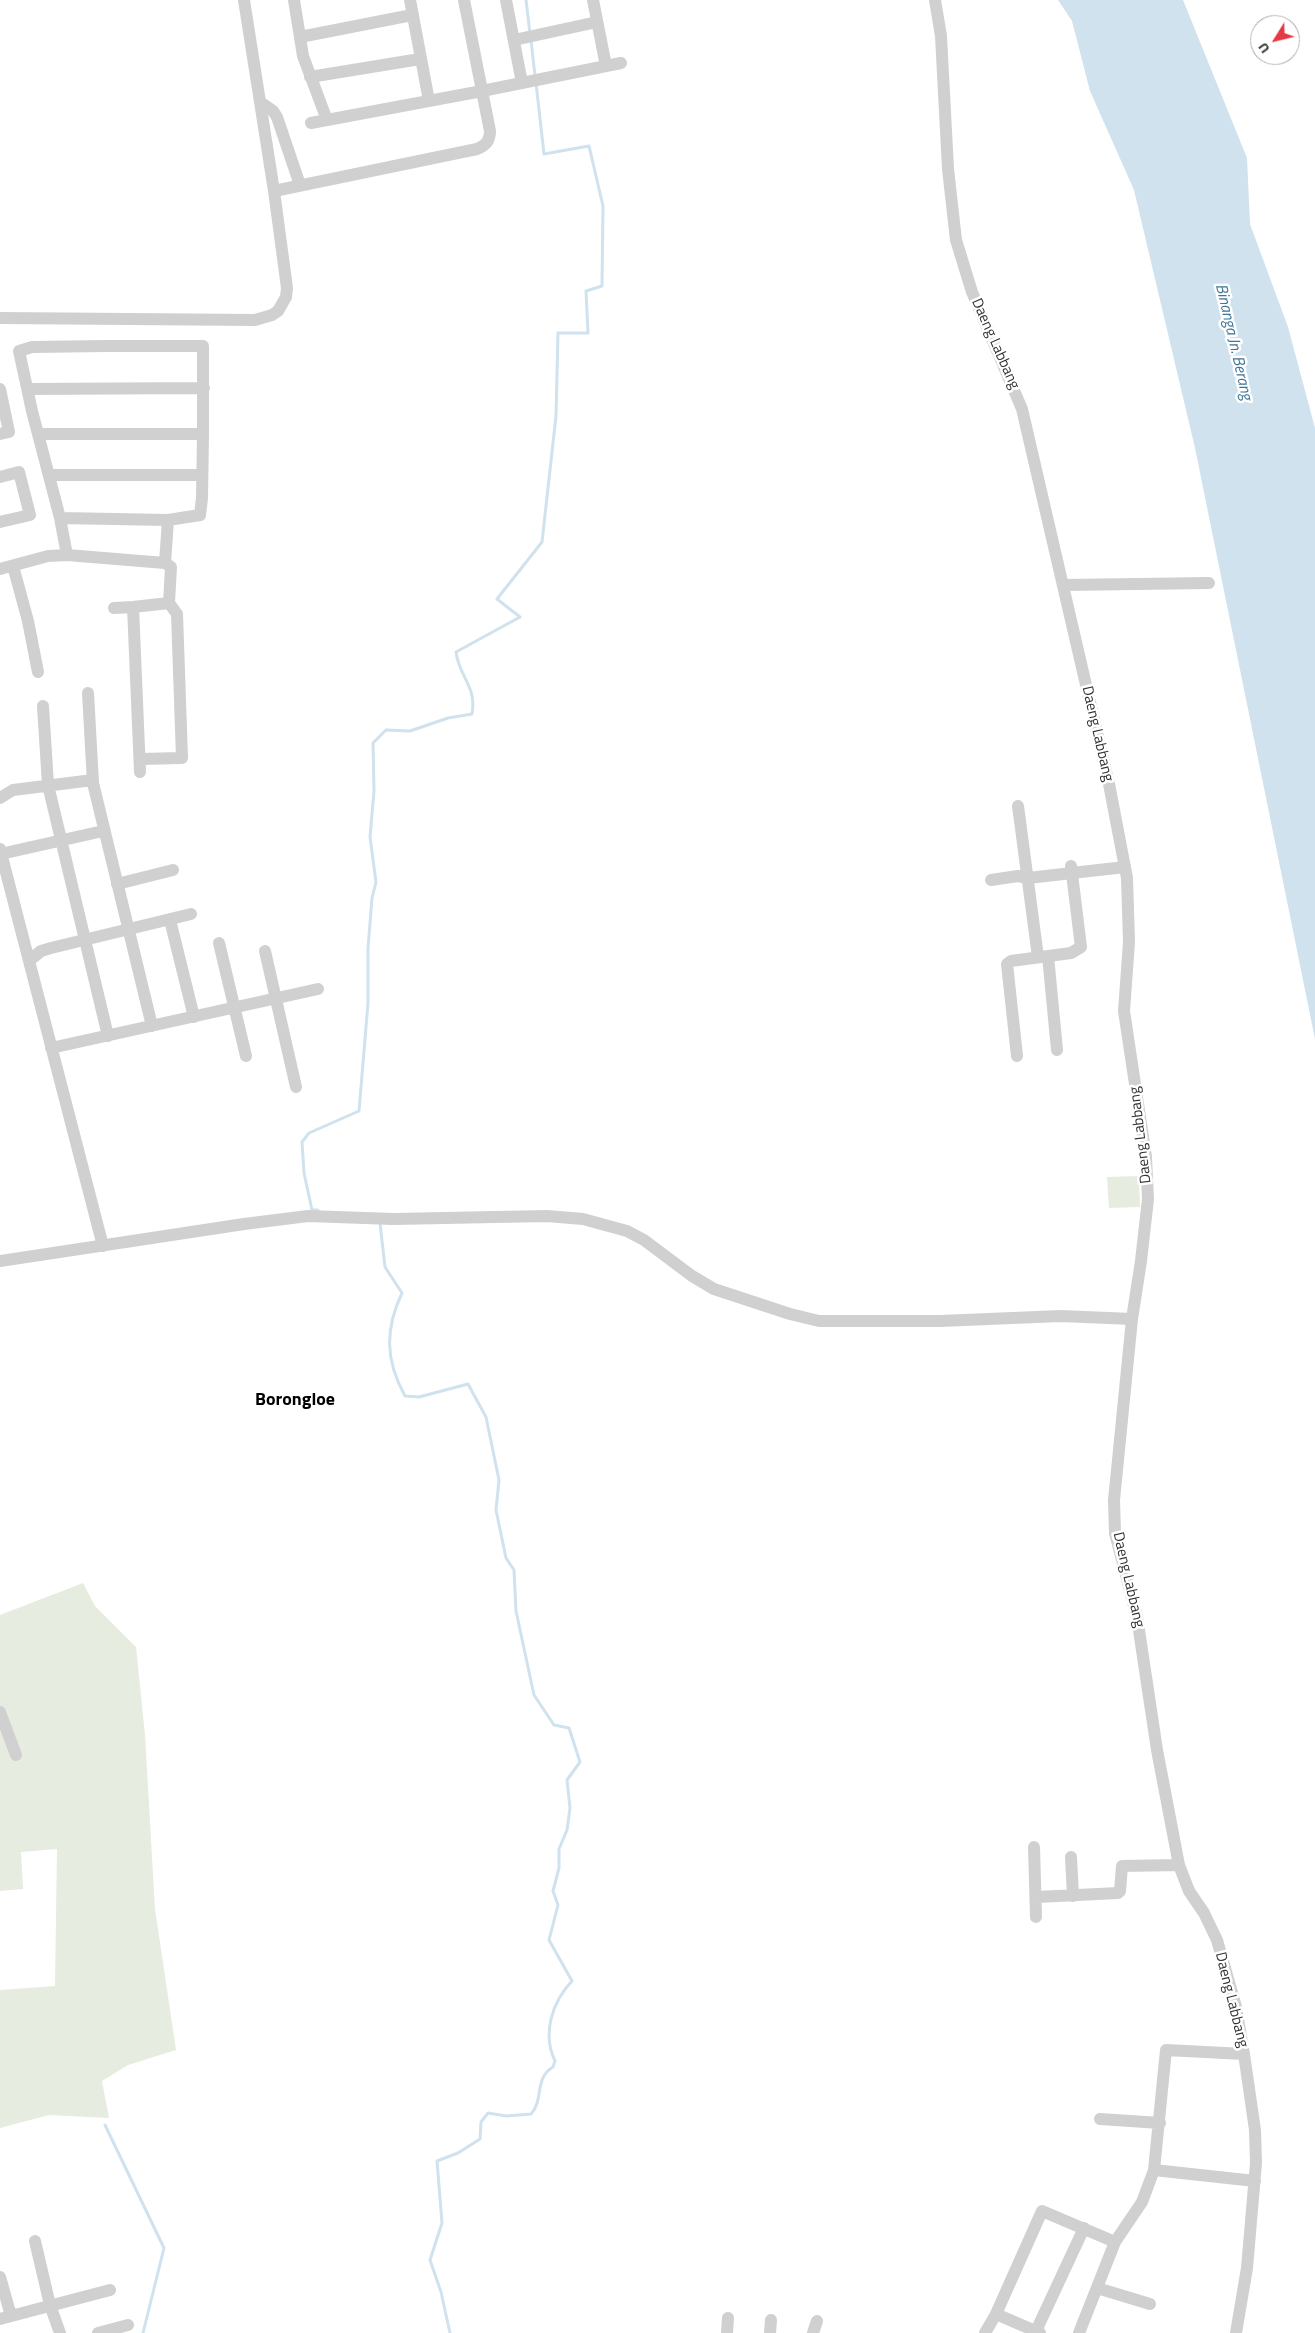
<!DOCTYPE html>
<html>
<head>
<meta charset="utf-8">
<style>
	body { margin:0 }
	#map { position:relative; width:1315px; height:2333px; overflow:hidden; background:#fff; font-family:"Titillium Web",sans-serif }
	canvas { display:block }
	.north { position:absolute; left:1250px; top:15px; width:50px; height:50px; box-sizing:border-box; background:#fff; border:1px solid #adadad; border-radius:50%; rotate:234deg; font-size:14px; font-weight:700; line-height:20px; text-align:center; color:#333 }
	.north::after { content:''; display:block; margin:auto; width:18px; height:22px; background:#e63946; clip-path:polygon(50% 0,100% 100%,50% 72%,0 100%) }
</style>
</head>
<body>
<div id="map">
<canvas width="1315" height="2333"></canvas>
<div class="north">U</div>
</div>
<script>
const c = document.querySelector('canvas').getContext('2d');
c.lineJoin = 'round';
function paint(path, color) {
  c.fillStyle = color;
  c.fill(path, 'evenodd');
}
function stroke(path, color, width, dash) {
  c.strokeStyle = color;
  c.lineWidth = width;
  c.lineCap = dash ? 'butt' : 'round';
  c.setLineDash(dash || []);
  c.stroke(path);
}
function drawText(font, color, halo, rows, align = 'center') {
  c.font = font + ' "Titillium Web",sans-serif';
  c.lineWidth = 5;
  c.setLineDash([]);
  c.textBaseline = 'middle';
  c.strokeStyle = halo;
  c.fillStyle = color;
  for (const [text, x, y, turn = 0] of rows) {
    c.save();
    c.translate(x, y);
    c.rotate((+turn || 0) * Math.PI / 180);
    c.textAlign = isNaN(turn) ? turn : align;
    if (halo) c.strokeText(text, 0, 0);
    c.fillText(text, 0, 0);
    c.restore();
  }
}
const green = new Path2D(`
	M1139 1176 1140 1207 1109 1208 1107 1177Z
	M83 1583 95 1606 136 1647 145 1735 155 1909 176 2050 128 2065 102 2081 109 2118 49 2115 0 2128V1990L55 1986 57 1849 21 1852 23 1889 0 1891V1615Z`);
const water = new Path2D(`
	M1058 0H1183L1247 158 1250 224 1288 327 1315 428V1039L1195 448 1134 190 1090 91 1072 21Z`);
const stream = new Path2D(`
	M526 0 530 34
	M531 40 535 76
	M318 1210H312L304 1173 302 1142 309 1133 359 1111 368 1003V948L372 898 376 882 370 837 374 791 373 743 386 730 410 731 448 718 472 714C477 686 459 677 456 652L520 617 497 599 542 542 556 416 558 333H588L586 291 602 286 603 206 589 146 544 154 536 83
	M380 1223 385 1267 402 1293C385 1329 385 1360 405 1396L419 1397 468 1384 486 1417 499 1480 496 1510 506 1558 514 1570 516 1611 534 1695 554 1725 569 1728 580 1762 567 1780 570 1808 567 1830 559 1849V1868L553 1891 558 1905 549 1940 572 1981C552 2002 542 2034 555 2061L553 2067C534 2078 544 2100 531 2114L506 2116 488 2113 481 2122 480 2139 458 2153 437 2161 442 2223 430 2260 441 2292 450 2333
	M105 2125 164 2248 143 2333`);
const minor = new Path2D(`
	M244 0 274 191
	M294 0 303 56 327 120 482 91 621 63
	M410 0 429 101
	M506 0 522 83
	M593 0 606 66
	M935 0 941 36 948 169 956 240 972 292 1022 409 1109 784 1127 878 1129 942 1124 1011 1146 1157 1148 1199 1141 1261 1132 1319 1117 1470 1114 1500 1115 1533 1137 1617 1157 1750 1179 1865 1189 1891 1204 1913 1217 1940 1236 2007 1244 2054 1255 2130 1256 2163 1247 2268 1236 2333
	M300 37 412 15
	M514 40 597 22
	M310 77 420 59
	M260 102 273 111 277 117 300 185
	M311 123 327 120
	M0 318 255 320 272 315 278 311 286 297 287 288 274 191 477 149C486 145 490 141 490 131L464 0
	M0 389 9 432 0 434
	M28 389 204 388
	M39 434H203
	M50 475H201
	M0 477 19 472 30 515 0 522
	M60 518 168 520 200 515 202 498 203 434V346H105L32 347 19 351 32 411 60 518 67 555
	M13 566 28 621 38 672
	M0 569 48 556 67 555 165 563 168 520
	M1064 585 1209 583
	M114 608 133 607
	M88 693 93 783 152 1026
	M43 706 48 785 108 1036
	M140 759 182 758 177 614 169 603
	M140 772 133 607 169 603 171 567 165 563
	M0 798 13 790 93 780
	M1018 806 1038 957
	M0 849 103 1246
	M1 854 103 831
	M991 880 1018 876 1028 878 1125 867
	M117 884 173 870
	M170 920 194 1017
	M219 943 246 1056
	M265 951 296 1087
	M1048 956 1057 1050
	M30 960 41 951 51 948 191 914
	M51 1048 318 989
	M1017 1056 1007 964 1011 961 1071 953 1081 947 1071 866
	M0 1261 244 1224 308 1216 393 1219 547 1216 583 1219 627 1231 644 1240 692 1276 714 1289 790 1314 819 1321H940L1061 1316 1132 1319
	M0 1712 16 1755
	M1034 1847 1036 1917
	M1071 1857 1073 1896
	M1037 1897 1118 1893 1120 1891 1122 1866 1179 1865
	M1100 2119 1160 2123
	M1154 2170 1255 2181
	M35 2241 50 2305 60 2333
	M0 2277 11 2316
	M1097 2288 1150 2304
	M996 2314 1042 2211 1115 2242
	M0 2319 110 2290
	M1036 2331 1084 2228
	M98 2333 128 2325
	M727 2333 728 2318
	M770 2333 771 2320
	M813 2333 817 2321
	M985 2333 996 2314 1040 2333
	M1079 2333 1115 2242 1142 2202 1154 2170 1166 2050 1244 2054`);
const streetNames = [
	["Daeng Labbang",995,344,66],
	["Daeng Labbang",1097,734,77],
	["Daeng Labbang",1141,1135,-97],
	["Daeng Labbang",1128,1580,77],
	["Daeng Labbang",1231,2000,76]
];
const waterNames = [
	["Binanga Jn. Berang",1233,342,77]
];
const quarterNames = [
	["Borongloe",295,1401]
];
paint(green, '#e6ecdf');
paint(water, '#cfe2ee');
stroke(stream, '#cfe2ee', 3);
stroke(minor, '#d0d0d0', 12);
drawText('15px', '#333', '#fff', streetNames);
drawText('italic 16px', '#3f7597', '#fff', waterNames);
drawText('bold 18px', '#000', '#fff', quarterNames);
</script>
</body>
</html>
